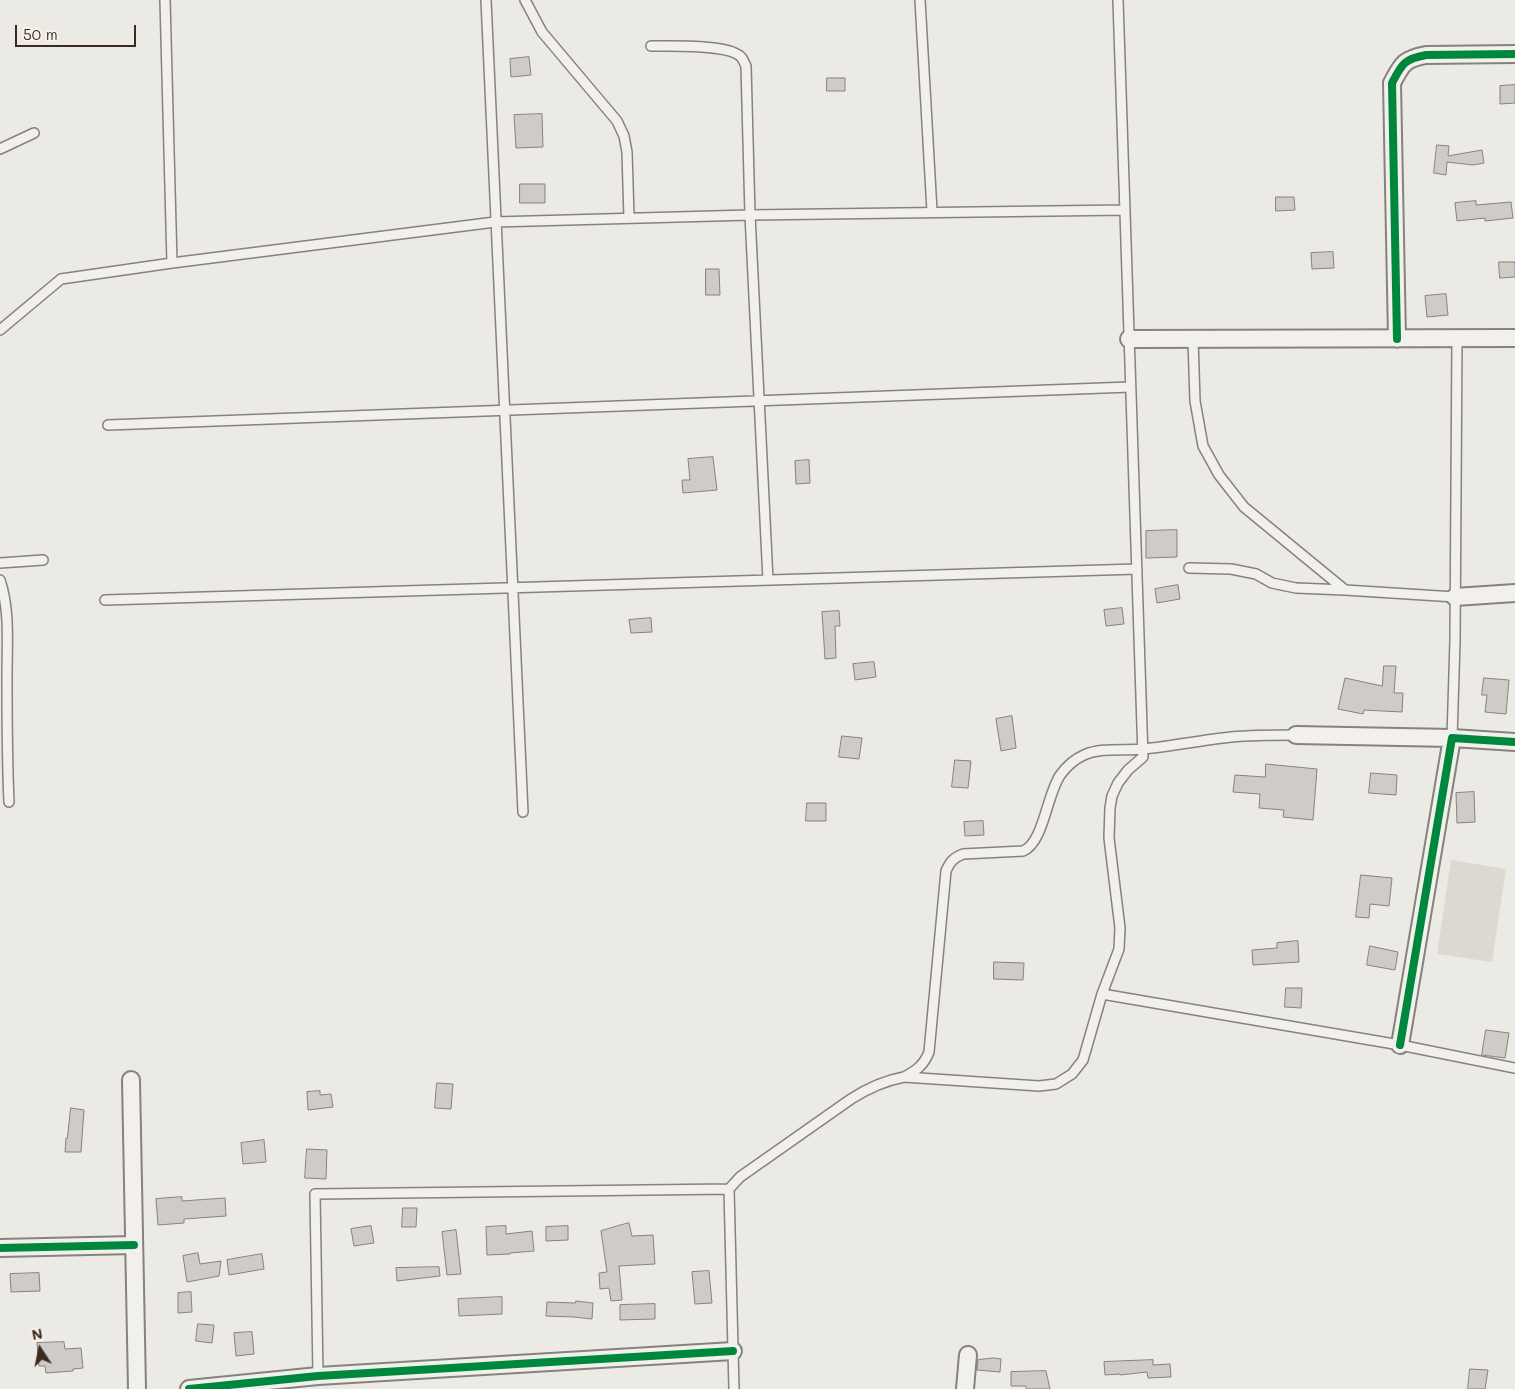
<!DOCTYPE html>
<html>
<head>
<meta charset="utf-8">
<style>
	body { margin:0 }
	#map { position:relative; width:1515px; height:1389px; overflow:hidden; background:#eceae4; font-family:Mali,sans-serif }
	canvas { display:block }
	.north { position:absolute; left:15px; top:1324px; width:50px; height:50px; -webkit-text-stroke:4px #f7f3e8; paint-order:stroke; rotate:349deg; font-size:14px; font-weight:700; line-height:20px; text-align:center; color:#3b2a1e }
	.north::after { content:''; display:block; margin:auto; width:18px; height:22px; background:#3b2a1e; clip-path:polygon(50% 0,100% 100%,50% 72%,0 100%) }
	.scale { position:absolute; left:15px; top:25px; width:121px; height:22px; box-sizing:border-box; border:2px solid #3b2a1e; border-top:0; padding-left:6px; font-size:15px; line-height:18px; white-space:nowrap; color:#3b2a1e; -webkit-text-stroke:4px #f7f3e8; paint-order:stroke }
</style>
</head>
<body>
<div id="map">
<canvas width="1515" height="1389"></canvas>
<div class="north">N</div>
<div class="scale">50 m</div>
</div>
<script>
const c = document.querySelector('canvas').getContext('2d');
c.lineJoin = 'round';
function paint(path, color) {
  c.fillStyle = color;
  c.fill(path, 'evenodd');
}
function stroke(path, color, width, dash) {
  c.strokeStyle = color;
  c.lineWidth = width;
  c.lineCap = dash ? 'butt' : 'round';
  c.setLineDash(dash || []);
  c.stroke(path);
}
const green = new Path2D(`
	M1451 860 1506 869 1492 962 1437 954Z`);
const building = new Path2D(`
	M529 57 531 75 511 77 510 59Z
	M827 78H845V91H827Z
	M1515 85V103L1500 104V86Z
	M542 114 543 147 516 148 514 115Z
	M1437 145 1449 146 1448 156 1482 150 1484 163 1473 165 1447 162 1446 175 1434 173Z
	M520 184H545V203H520Z
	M1276 197H1294L1295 210 1276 211Z
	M1476 201V205L1511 202 1513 218 1485 221V218L1457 221 1455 203Z
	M1333 252 1334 268 1312 269 1311 253Z
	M1499 262H1515V277L1500 278Z
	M706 269H719L720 295H706Z
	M1446 294 1448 315 1427 317 1425 296Z
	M713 457 717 490 683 493 682 480H690L688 459Z
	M809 460 810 483 796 484 795 461Z
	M1177 530V557L1146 558V531Z
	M1178 585 1180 599 1157 603 1155 589Z
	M1122 608 1124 624 1106 626 1104 610Z
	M839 611 840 626H835L836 658 825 659 822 612Z
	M651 618 652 632 631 633 629 620Z
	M874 662 876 677 855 680 853 664Z
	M1384 666H1396L1394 693H1403L1402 712 1364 710 1363 714 1338 709 1345 678 1382 686Z
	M1484 678 1509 680 1506 714 1485 712 1487 695H1482Z
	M1012 716 1016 748 1001 751 996 719Z
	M842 736 862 738 859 759 839 757Z
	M955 760 971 761 968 788 952 787Z
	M1266 764 1317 769 1313 820 1283 817 1284 810 1259 808 1260 794 1233 792 1235 775 1265 777Z
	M1371 773 1397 775 1396 795 1369 793Z
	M1474 792 1475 822 1457 823 1456 793Z
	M807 803H826V821H806Z
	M983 821 984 835 965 836 964 822Z
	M1361 875 1392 878 1389 906 1370 904 1369 918 1356 917Z
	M1298 941 1299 962 1253 965 1252 950 1277 948V943Z
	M1370 946 1398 952 1395 970 1367 965Z
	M994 962 1024 963 1023 980 994 979Z
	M1286 988H1302L1301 1008 1285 1007Z
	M1486 1030 1509 1033 1505 1058 1482 1055Z
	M437 1083 453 1084 451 1109 435 1108Z
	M320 1091V1095L331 1094 333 1107 308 1110 307 1092Z
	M71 1108 84 1110 81 1152H65L66 1138H67Z
	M264 1140 266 1162 243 1164 241 1143Z
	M307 1149 327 1150 326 1179 305 1178Z
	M182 1197V1201L225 1198 226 1216 184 1219V1223L158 1225 156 1199Z
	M403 1208H417L416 1227H402Z
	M629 1223 632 1236 653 1235 655 1264 619 1266 622 1300 611 1301 609 1288 600 1289 599 1273 607 1272 601 1231Z
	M371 1226 374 1243 354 1246 351 1229Z
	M506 1226V1234L532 1231 534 1251 510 1253V1254L487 1255 486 1227Z
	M568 1226V1240L546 1241V1227Z
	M456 1230 461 1274 447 1275 442 1232Z
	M198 1253 200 1264 221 1261 219 1276 187 1282 183 1256Z
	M262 1254 264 1269 229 1275 227 1260Z
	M439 1267 440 1276 397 1281 396 1268Z
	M709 1271 712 1303 695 1304 692 1272Z
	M39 1273 40 1291 11 1292 10 1274Z
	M191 1292 192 1312 178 1313V1293Z
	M502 1297V1314L459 1316 458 1299Z
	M576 1301 593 1303 592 1319 574 1317 546 1316 547 1302 575 1303Z
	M655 1304V1319L620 1320V1305Z
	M198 1324 214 1325 212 1343 196 1341Z
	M252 1332 254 1354 236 1356 234 1333Z
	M64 1342 65 1349 81 1348 83 1368 73 1369V1371L46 1373 45 1366H39L37 1343Z
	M994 1358 1001 1359 1000 1372 977 1370 978 1360Z
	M1153 1360V1365L1170 1364 1171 1377 1148 1378 1147 1372 1120 1375V1374L1105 1375 1104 1362Z
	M1470 1369 1488 1370 1485 1389H1468Z
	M1046 1371 1050 1389H1026V1386H1011V1372Z`);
const lane = new Path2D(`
	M165 0 172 263
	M486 0 523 812
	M525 0 542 32 617 121 624 136 627 152 629 218
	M920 0 932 211
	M651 46C670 46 727 44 740 56 743 58 744 63 746 66L750 215 768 580
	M0 149 34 133
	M0 330 61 279 172 263 495 222 750 215 1125 210
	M1193 339 1195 401 1203 446 1219 475 1244 507 1345 590 1455 597
	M108 425 1130 387
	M0 563 43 560
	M1189 568 1231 569 1256 574 1272 583 1296 588 1345 590
	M0 580C10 610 7 644 7 675 7 718 7 760 9 802
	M105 600 1137 569
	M1452 738 1455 641 1457 337
	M1102 994 1400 1045 1515 1068
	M904 1077C916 1071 924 1065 929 1052L946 871C950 862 953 858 963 854L1023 851C1044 843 1047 792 1061 774 1067 766 1075 759 1084 755 1102 747 1125 751 1144 749 1173 746 1202 740 1231 737 1253 735 1274 735 1296 735
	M318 1376 315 1194 729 1189
	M734 1389 729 1189 740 1177 851 1099C868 1088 883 1081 904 1077L1039 1086 1056 1084 1072 1074 1083 1060 1102 994 1119 949 1120 928 1109 838 1110 808 1112 796 1118 783 1128 770 1143 757 1118 0`);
const street = new Path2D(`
	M1129 339 1515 338
	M1397 339 1392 83C1402 64 1404 59 1426 55L1515 54
	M1455 597 1515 593
	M1296 735 1452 738
	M1400 1045 1452 738 1515 742
	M131 1080 137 1389
	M0 1248 134 1245
	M189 1389 318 1376 733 1351
	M965 1389 968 1355`);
const cycleway = new Path2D(`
	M1397 339 1392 83C1402 64 1404 59 1426 55L1515 54
	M1400 1045 1452 738 1515 742
	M0 1248 134 1245
	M189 1389 318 1376 733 1351`);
paint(green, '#ddd9d0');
paint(building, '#cfccc7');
stroke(building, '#86827c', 1);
stroke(lane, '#86827c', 12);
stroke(street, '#86827c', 20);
stroke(lane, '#f1f0ec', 9);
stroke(street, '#f1f0ec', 16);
stroke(cycleway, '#00873e', 8);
</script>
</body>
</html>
